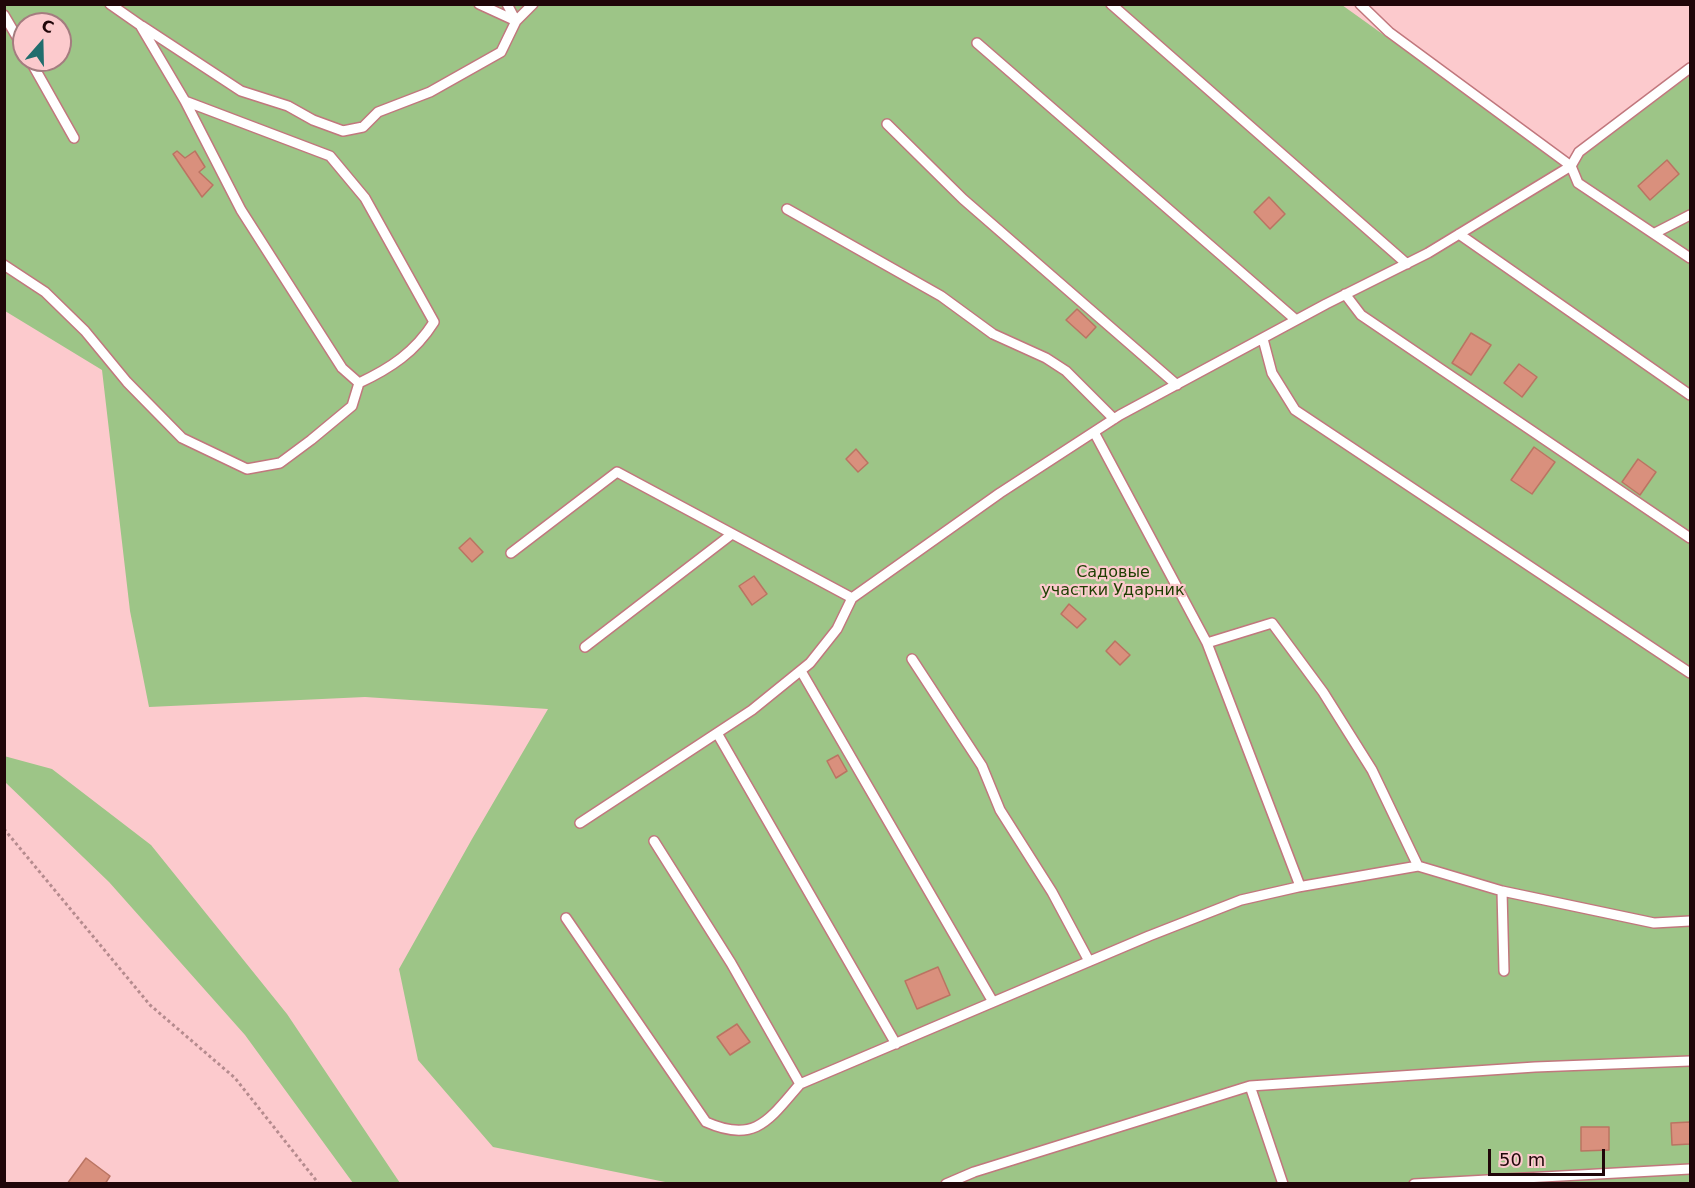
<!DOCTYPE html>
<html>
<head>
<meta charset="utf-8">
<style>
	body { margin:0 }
	#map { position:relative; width:1695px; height:1188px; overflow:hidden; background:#fccacd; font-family:"DejaVu Sans",sans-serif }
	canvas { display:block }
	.frame { position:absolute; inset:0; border:6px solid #200609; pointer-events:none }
	.north { position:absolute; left:12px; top:12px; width:60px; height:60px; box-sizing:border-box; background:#fccacd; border:2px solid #a47c7f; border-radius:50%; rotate:20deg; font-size:16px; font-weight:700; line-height:24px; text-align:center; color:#200609 }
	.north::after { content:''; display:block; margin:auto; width:21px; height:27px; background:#216d6d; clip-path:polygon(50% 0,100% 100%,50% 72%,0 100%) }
	.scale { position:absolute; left:1488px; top:1149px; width:117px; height:27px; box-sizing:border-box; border:3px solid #200609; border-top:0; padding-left:8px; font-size:18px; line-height:21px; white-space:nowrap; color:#200609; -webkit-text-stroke:4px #fccacd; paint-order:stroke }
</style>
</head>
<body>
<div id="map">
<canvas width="1695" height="1188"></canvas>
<div class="frame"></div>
<div class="north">С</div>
<div class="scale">50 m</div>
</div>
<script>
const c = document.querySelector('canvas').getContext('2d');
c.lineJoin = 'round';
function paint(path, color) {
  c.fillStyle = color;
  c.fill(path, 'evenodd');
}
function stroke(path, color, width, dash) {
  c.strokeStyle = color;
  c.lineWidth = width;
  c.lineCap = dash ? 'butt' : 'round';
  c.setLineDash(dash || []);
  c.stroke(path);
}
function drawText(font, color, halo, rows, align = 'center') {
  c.font = font + ' "DejaVu Sans",sans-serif';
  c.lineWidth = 4.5;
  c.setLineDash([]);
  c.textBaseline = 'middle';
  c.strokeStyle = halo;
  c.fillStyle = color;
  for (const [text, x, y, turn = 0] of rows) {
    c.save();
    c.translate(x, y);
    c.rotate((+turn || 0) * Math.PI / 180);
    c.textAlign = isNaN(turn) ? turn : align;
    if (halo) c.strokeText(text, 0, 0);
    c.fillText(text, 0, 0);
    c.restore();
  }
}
const green = new Path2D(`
	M4 5H1342L1568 167 1690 75V1183L675 1184 493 1147 418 1060 399 969 472 839 548 709 365 697 149 707 130 611 102 370 5 311ZM24 24H60V60H24Z
	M4 756 52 769 151 845 287 1014 400 1183H353L245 1035 109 882 5 782Z`);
const building = new Path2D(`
	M177 151 185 158 195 151 205 167 199 172 213 185 202 197 173 154Z
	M1667 160 1679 174 1650 200 1638 186Z
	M1269 197 1285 214 1270 229 1254 212Z
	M1077 309 1096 327 1086 338 1066 320Z
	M1471 333 1491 345 1471 375 1452 363Z
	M1519 364 1537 377 1522 397 1504 383Z
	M1534 447 1555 462 1532 494 1511 480Z
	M856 449 868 463 858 472 846 459Z
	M1638 459 1656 472 1640 495 1622 482Z
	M470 538 483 552 472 562 459 548Z
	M754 576 767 594 752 605 739 586Z
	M1069 604 1086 619 1077 628 1061 614Z
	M1115 641 1130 655 1120 665 1106 651Z
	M838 755 847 771 836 778 827 761Z
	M938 967 950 995 917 1009 905 981Z
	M737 1024 750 1042 730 1055 717 1037Z
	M1690 1122V1144L1672 1145 1671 1123Z
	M1581 1127H1609V1150L1581 1151Z
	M86 1158 110 1176 105 1184H67Z`);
const path = new Path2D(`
	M4 829 150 1005 235 1078 319 1184`);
const service = new Path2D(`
	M479 4 516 21 507 4
	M1111 4 1407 264
	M1360 4 1389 32 1571 166 1579 152 1690 68
	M4 15 24 49
	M142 26 241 91 288 106 313 120 343 131 363 127 378 112 430 92 501 52 516 21 533 4
	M977 43 1296 320
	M30 60 74 138
	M185 101 241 210 342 368 359 383
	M887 124 963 199 1177 385
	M787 209 941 296 993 334 1046 358 1066 371 1114 419
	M1655 233 1690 215
	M1459 234 1690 395
	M4 265 45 292 85 331 127 382 182 438 247 469 280 463 311 440 352 406 359 383C391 368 415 352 434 322L365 198 330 156 185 101 140 25 110 4
	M1345 294 1361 315 1690 538
	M1263 339 1272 373 1295 410 1690 673
	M1094 432 1207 643 1300 886
	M511 553 617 472 852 598 1000 493 1120 415 1326 304 1428 253 1571 166 1578 183 1690 258
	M1207 643 1272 623 1323 692 1372 770 1418 866
	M585 647 732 534
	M912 659 982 766 1000 810 1052 892 1089 961
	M801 671 993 1002
	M717 733 896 1044
	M580 823 752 710 810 663 837 629 852 598
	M654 841 731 963 800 1084
	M1502 891 1504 971
	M566 918 706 1122C755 1144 769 1120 800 1084L1149 936 1241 900 1298 887 1418 866 1502 891 1654 923 1690 921
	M1250 1086 1283 1184
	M946 1184 974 1172 1250 1086 1535 1067 1690 1061
	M1414 1184 1690 1169`);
const parkNames = [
	["Садовые",1113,573],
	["участки Ударник",1113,591]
];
paint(green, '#9dc587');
paint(building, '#d9907d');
stroke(building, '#ba7462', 1.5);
stroke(service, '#c1777d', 12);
stroke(path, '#b58b8e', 3, [3, 3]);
stroke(service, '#fff', 9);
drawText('16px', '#1e3f02', '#fccacd', parkNames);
</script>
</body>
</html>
